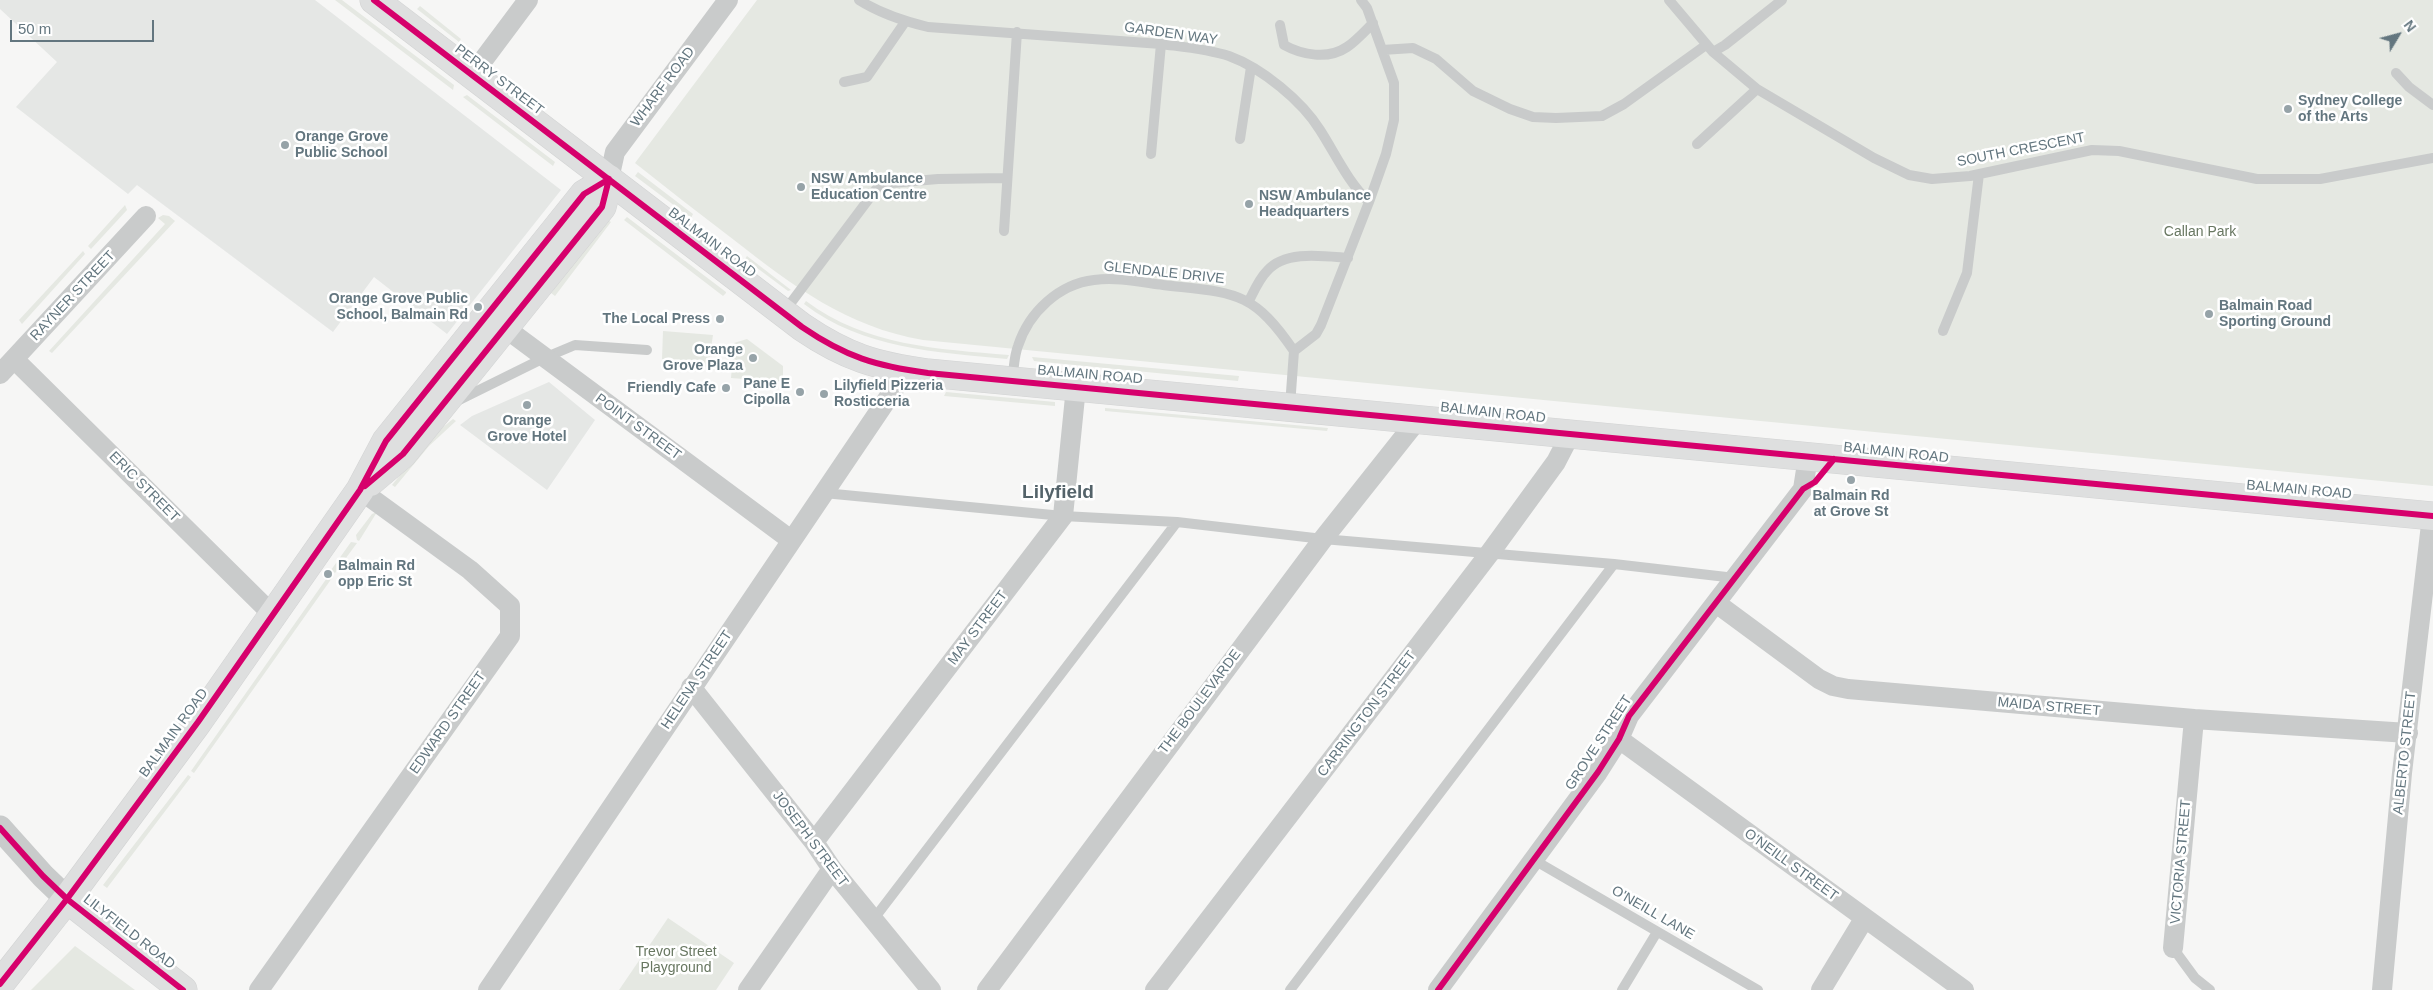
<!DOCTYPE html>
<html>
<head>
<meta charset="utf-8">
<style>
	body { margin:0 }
	#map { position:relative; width:2433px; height:990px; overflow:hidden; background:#f6f6f5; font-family:Arial,sans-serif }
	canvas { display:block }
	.north { position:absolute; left:2373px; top:10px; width:50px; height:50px; -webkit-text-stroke:4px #fff; paint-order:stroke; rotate:53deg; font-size:14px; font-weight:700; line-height:20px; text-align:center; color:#63767f }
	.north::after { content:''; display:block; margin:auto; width:18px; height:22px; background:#63767f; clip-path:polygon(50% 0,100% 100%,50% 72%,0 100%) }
	.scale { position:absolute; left:10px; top:20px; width:144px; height:22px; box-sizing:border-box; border:2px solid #63767f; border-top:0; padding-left:6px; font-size:15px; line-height:18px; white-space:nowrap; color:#63767f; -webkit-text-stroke:4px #fff; paint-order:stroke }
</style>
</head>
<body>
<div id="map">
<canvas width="2433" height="990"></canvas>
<div class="north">N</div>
<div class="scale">50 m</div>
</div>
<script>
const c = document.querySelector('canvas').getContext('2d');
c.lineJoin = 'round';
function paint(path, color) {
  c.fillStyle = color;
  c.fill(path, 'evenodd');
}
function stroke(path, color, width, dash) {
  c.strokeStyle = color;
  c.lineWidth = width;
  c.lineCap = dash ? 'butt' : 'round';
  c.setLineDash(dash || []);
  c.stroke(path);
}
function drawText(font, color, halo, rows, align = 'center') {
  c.font = font + ' Arial,sans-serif';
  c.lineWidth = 5;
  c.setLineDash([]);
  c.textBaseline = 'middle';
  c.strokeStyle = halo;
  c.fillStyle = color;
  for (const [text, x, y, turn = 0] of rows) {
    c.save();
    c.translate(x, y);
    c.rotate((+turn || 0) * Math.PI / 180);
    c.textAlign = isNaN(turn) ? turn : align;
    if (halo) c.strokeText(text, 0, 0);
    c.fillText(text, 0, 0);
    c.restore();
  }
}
const built = new Path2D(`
	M0 0H315L561 190 447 334 374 277 333 332 137 185 128 194 16 107 57 62 0 9Z
	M549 382 595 420 547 490 460 425 472 416Z`);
const green = new Path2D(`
	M335 0H342L454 85 453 90Z
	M757 0H2433V486L923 340C847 327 793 286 734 240 701 215 668 189 635 163Z
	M420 6 461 39 459 42 417 9Z
	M467 95 555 162 553 166 463 97Z
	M638 172 693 214 691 218 635 176Z
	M125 205 127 210 91 249 88 246Z
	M163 215 169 216 175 221 52 353 49 351 165 224 158 218Z
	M604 217 611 222 555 296 551 293 599 229Z
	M627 217 726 292V293L723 296 624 220Z
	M83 251 85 254 22 324 19 320Z
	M747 256 791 290 788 291 745 259Z
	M806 301C866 346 938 349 1009 355L1007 359C936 352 863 349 804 304Z
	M663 331 713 335 708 368 662 359Z
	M747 339 783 366V382L731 378 734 343Z
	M1032 357 1239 376 1238 381 1034 361Z
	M946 392 1055 402V406L944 396Z
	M1105 408 1328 428 1327 431 1105 411Z
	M453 419 456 421 429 446 395 487 392 485 432 436Z
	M377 512 359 541 357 540 356 535 372 514Z
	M351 542 357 543 335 573 331 570Z
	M329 575 332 578 194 773 191 771Z
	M188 775 191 777 107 888 103 885Z
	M668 918 734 963 716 990H619Z
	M75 946 135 990H31Z`);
const service = new Path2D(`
	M859 0C881 14 903 21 928 27L1161 44C1183 47 1207 49 1229 56 1262 68 1302 101 1320 130 1336 155 1348 182 1369 202
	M1669 0 1713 52 1757 89 1874 158 1909 175 1932 179 1970 176 2092 150 2119 151 2257 179H2320L2433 158
	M1280 25 1284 45C1302 55 1328 60 1347 47 1356 41 1365 31 1373 23
	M1382 50 1413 48 1436 59 1473 91 1510 109 1533 117 1556 118 1602 116 1624 104 1706 45
	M1713 52 1725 45 1782 0
	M2396 73 2409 87 2433 105
	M844 82 867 77 905 22
	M1240 139 1251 67
	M1697 144 1757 89
	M1151 154 1161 44
	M1004 231 1017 32
	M1249 301C1254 291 1259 279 1267 271 1285 250 1323 256 1348 258
	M784 312 880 184 938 179 1007 178
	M1943 331 1967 273 1979 174
	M1294 351 1316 334 1321 325 1369 202 1386 154 1394 120V83L1367 8 1361 0
	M1012 380C1014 369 1014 356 1018 346 1029 312 1059 284 1094 280 1117 277 1140 282 1163 285 1233 293 1252 289 1294 351L1290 406
	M457 401 544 358 575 345 647 350
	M824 493 1063 516 1177 522 1323 539 1614 564 1735 578
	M1534 860 1758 990
	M873 920 1177 522
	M2173 948 2195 978 2210 990
	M1290 990 1614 564
	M1622 990 1657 932`);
const minor = new Path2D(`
	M472 75 528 0
	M609 179 615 152 728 0
	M493 319 791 540
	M14 359 273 615
	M0 374 146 216
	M1716 603 1819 679 1833 686 1848 689 2194 719 2408 733
	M691 687 814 842 832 869 931 990
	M1619 739 1964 990
	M814 842 1063 516 1076 387
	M2173 948 2194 719
	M259 990 510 636V606L470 570 360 490
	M488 990 907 370
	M748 990 832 869
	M987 990 1323 539 1419 418
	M1155 990 1489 554 1556 462 1571 433
	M1438 990 1598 772 1619 739 1629 716 1803 489 1808 457
	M1821 990 1864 919
	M2382 990 2402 773 2432 516`);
const tertiary = new Path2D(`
	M0 828 43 876 67 899`);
const secondary = new Path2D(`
	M370 482 403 454 602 207 609 179
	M67 899 183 990
	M0 984 67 899 198 722 360 490 386 441 584 194 609 179`);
const primary = new Path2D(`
	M374 0 802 327C846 357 876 366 928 373L2433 516`);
const cycleway = new Path2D(`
	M374 0 802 327C846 357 876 366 928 373L2433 516
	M365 486 403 454 602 207 609 179
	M0 828 43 876 67 899 183 990
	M0 984 67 899 198 722 360 490 386 441 584 194 609 179
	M1438 990 1598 772 1619 739 1629 716 1803 489 1815 482 1834 459`);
const markers = [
	[2288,109,5,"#96a3a8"],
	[285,145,5,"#96a3a8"],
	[801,187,5,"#96a3a8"],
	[1249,204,5,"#96a3a8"],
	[478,307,5,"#96a3a8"],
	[2209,314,5,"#96a3a8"],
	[720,319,5,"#96a3a8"],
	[753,358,5,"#96a3a8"],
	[726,388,5,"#96a3a8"],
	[800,392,5,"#96a3a8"],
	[824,394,5,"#96a3a8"],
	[527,405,5,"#96a3a8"],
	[1851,480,5,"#96a3a8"],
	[328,574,5,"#96a3a8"]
];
const streetNames = [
	["GARDEN WAY",1171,34,8],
	["PERRY STREET",499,80,37],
	["WHARF ROAD",663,87,-53],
	["SOUTH CRESCENT",2021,150,-11],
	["BALMAIN ROAD",712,243,37],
	["GLENDALE DRIVE",1164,273,6],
	["RAYNER STREET",73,296,-47],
	["BALMAIN ROAD",1090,375,5],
	["BALMAIN ROAD",1493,413,6],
	["POINT STREET",638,427,36],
	["BALMAIN ROAD",1896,453,6],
	["ERIC STREET",144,487,45],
	["BALMAIN ROAD",2299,490,5],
	["MAY STREET",978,628,-53],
	["HELENA STREET",697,680,-56],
	["THE BOULEVARDE",1200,702,-53],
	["MAIDA STREET",2049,707,5],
	["CARRINGTON STREET",1367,714,-53],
	["EDWARD STREET",448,723,-55],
	["BALMAIN ROAD",174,733,-54],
	["GROVE STREET",1599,743,-57],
	["ALBERTO STREET",2405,753,-84],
	["JOSEPH STREET",810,839,53],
	["VICTORIA STREET",2181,862,-85],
	["O'NEILL STREET",1791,865,36],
	["O'NEILL LANE",1653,913,30],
	["LILYFIELD ROAD",129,932,38]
];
const poiNames = [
	["Sydney College",2298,101],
	["of the Arts",2298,117],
	["Orange Grove",295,137],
	["Public School",295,153],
	["NSW Ambulance",811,179],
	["Education Centre",811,195],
	["NSW Ambulance",1259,196],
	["Headquarters",1259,212],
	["Orange Grove Public",468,299,"right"],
	["School, Balmain Rd",468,315,"right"],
	["Balmain Road",2219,306],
	["Sporting Ground",2219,322],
	["The Local Press",710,319,"right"],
	["Orange",743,350,"right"],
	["Grove Plaza",743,366,"right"],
	["Pane E",790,384,"right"],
	["Cipolla",790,400,"right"],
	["Lilyfield Pizzeria",834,386],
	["Rosticceria",834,402],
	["Friendly Cafe",716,388,"right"],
	["Orange",527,421,"center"],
	["Grove Hotel",527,437,"center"],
	["Balmain Rd",1851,496,"center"],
	["at Grove St",1851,512,"center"],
	["Balmain Rd",338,566],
	["opp Eric St",338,582]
];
const parkNames = [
	["Callan Park",2200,232],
	["Trevor Street",676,952],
	["Playground",676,968]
];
const districtNames = [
	["Lilyfield",1058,493]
];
paint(built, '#e5e7e5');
paint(green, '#e5e8e2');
stroke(secondary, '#d2d3d3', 29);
stroke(primary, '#d2d3d3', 29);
stroke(service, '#c9cbcb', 10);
stroke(minor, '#c9cbcb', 20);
stroke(tertiary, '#c9cbcb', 25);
stroke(secondary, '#dedfdf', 28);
stroke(primary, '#dedfdf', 28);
stroke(cycleway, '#d6006c', 6);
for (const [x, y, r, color] of markers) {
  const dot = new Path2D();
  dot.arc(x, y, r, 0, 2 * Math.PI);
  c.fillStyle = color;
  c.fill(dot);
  stroke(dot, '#fff', 2);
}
drawText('14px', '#63767f', '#fff', streetNames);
drawText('bold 14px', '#63767f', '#fff', poiNames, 'left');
drawText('14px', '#687761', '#fff', parkNames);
drawText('bold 19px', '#54636a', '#fff', districtNames);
</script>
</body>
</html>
